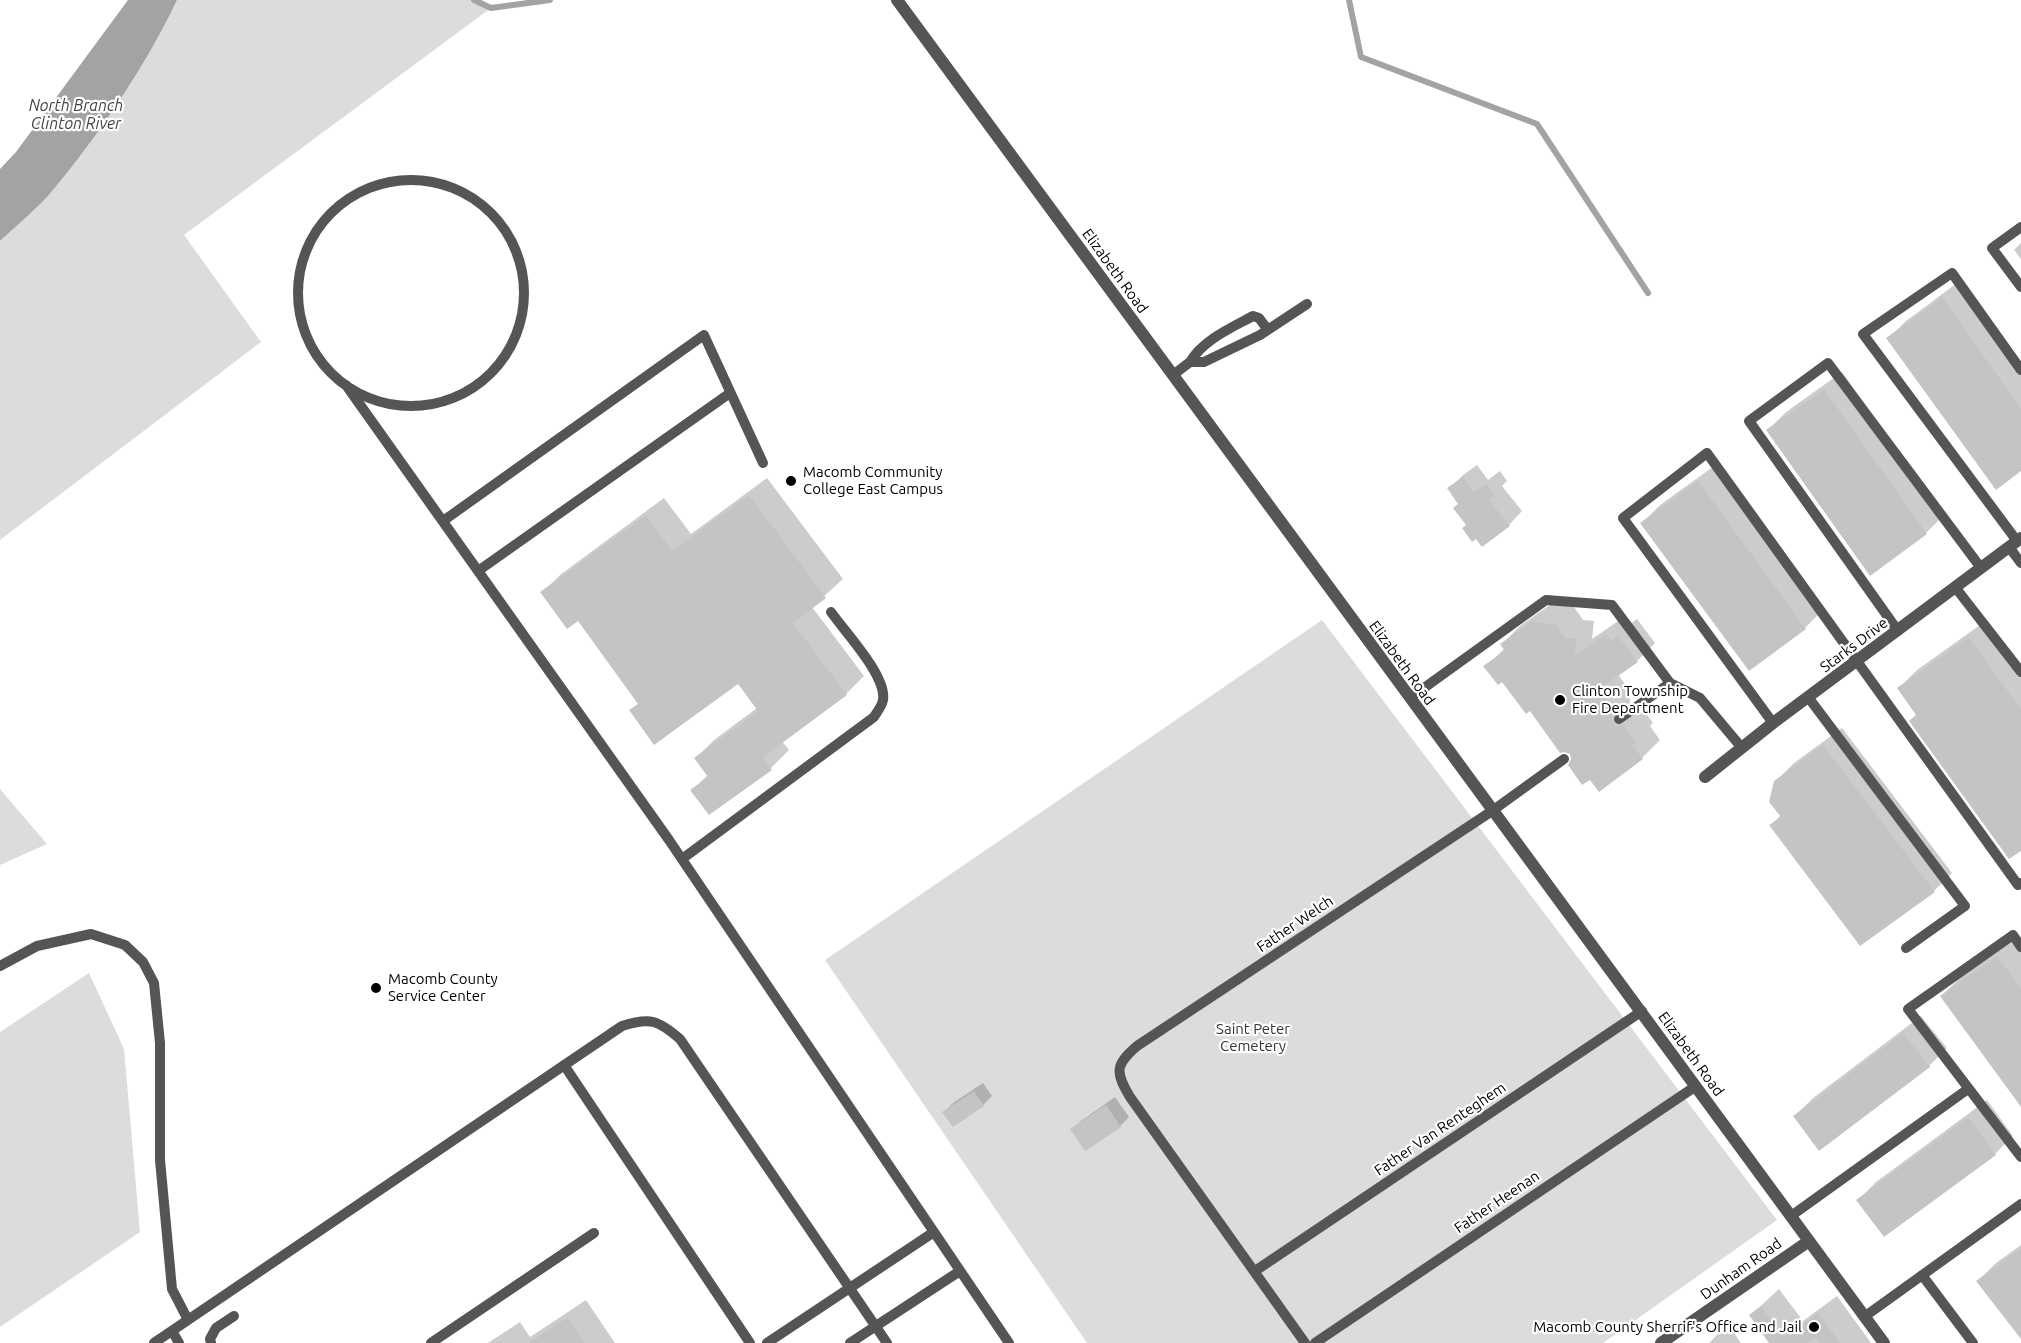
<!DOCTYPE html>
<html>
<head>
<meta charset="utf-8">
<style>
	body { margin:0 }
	canvas { display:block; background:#fff }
</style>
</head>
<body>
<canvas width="2021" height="1343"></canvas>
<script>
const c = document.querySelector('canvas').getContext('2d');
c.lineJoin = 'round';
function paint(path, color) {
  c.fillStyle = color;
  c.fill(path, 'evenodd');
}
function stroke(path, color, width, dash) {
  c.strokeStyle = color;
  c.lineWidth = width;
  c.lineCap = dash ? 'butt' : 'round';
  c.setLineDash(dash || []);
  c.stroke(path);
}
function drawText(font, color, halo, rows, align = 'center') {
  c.font = font + ' Ubuntu,sans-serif';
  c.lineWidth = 4.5;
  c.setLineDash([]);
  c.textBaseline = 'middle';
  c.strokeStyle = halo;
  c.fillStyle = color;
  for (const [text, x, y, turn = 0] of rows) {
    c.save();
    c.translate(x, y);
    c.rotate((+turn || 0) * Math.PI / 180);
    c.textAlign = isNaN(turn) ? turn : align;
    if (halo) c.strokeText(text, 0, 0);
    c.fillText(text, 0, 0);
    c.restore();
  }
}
const green = new Path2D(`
	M177 0H474L491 8 184 235 261 342 0 540V241C18 224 38 208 53 190 99 135 147 64 177 0Z
	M1322 620 1777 1220 1603 1343H1087L825 960Z
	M0 789 47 844 0 865Z
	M89 973 124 1049 140 1232 0 1327V1032Z`);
const water = new Path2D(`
	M128 0H177C147 64 99 135 53 190 38 208 18 224 0 241V169L16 152Z`);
const shadow = new Path2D(`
	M2021 243V259L2014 250Z
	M1961 280 2021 365V469L1888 339 1906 321Z
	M1842 372 1944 515 1926 533 1768 430 1786 412Z
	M1717 464 1823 610 1805 628 1749 669 1642 523 1660 505Z
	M1477 465 1488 480 1500 471 1507 481 1502 486 1522 511 1509 525 1467 524 1460 504 1449 489 1463 475Z
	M767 478 843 579 812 607 864 676 846 694 782 741 789 750 771 768 709 813 692 790 708 775 696 758 714 740 757 708 738 682 631 710 639 703 579 619 542 593 560 575 664 498 691 534Z
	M1551 604 1574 607 1583 620 1594 621 1592 639 1624 617 1630 624 1637 619 1655 643 1637 661 1618 674 1632 694 1630 697V705L1635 709 1642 708 1653 723 1650 726 1660 740 1642 758 1590 778 1531 708 1485 667 1505 648 1502 644 1520 626Z
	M1987 620 2021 666V849L1899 688 1917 670Z
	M1842 728 1952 873 1934 891 1771 825 1781 815 1775 782 1794 763Z
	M2016 939 2021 946V1104L1941 996 1960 978Z
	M1921 1016 1947 1048 1929 1066 1819 1149 1795 1116 1813 1098Z
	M983 1083 992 1096 983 1105 944 1112 953 1103Z
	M1115 1097 1129 1117 1120 1126 1086 1149 1072 1129 1081 1121Z
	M1987 1100 2013 1136 1995 1154 1858 1200 1876 1182Z
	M2021 1245V1337L1978 1281 1996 1263Z
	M1779 1289 1803 1321 1837 1296 1871 1343H1770L1751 1315Z
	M586 1300 615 1343H488L520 1322 530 1337Z
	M1729 1326 1741 1343H1709L1718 1334Z`);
const stream = new Path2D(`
	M474 0 491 8 550 0
	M1349 0 1361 57 1537 124 1648 293`);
const building = new Path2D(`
	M1942 297 2021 409V471L1996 490 1886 338Z
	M1824 389 1927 534 1870 576 1766 430Z
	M1463 477 1474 492 1486 484 1494 496 1489 500 1510 526 1482 547 1476 539 1472 542 1462 528 1466 525 1453 508 1458 504 1447 488Z
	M1698 481 1806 629 1749 671 1640 523Z
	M749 495 826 598 793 623 847 695 763 757 772 770 709 815 690 790 708 777 694 758 758 711 738 684 654 745 629 710 638 704 578 621 567 629 540 592 646 515 672 551Z
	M1532 621 1556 625 1565 638H1577L1575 655 1606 634 1611 641 1618 636 1638 662 1598 690 1615 713 1612 716 1613 723 1616 726 1623 725 1636 742 1632 745 1643 759 1599 792 1590 780 1582 785 1568 765 1571 759 1570 754 1564 752 1560 753 1530 711 1526 714 1502 682 1498 685 1483 666 1505 651 1500 644Z
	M1968 637 2021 709V851L2009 859 1909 721 1916 715 1897 688Z
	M1823 745 1935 892 1860 946 1769 825 1781 817 1769 802 1774 781Z
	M1997 956 2021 989V1107L1940 996Z
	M1903 1033 1930 1067 1819 1151 1793 1116Z
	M974 1091 984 1106 953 1127 942 1112Z
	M1106 1105 1121 1127 1085 1151 1070 1129Z
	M1968 1117 1996 1155 1884 1237 1856 1200Z
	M2021 1248V1339L1976 1281Z
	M1761 1306 1784 1338 1818 1313 1840 1343H1819L1815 1337 1806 1343H1769L1749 1315Z
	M568 1317 585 1343H529Z`);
const service = new Path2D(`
	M298 293a113 113 0 1 1 226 0a113 113 0 1 1-226 0Z
	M2021 227 1992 248 2021 287
	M1190 362C1203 340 1231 328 1253 316L1259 318 1268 330
	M1173 375 1190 362H1204L1260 335 1307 304
	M346 385 669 840 1009 1343
	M443 521 704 335 763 463
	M2017 541 1863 334 1952 273 2021 370
	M2009 547 2021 563
	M478 571 730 393
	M1955 587 2021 672
	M1898 631 1749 421 1828 363 1981 568
	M1808 697 1965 906 1906 948
	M1410 698 1546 600 1612 605 1670 683 1700 698 1742 748
	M1619 719 1670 683
	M1773 723 1623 518 1707 453 2018 885 2021 883
	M682 859 874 717C877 712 882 706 883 700 887 676 845 632 831 612
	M2021 947 2013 935 1908 1009 2021 1157
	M0 966 37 946 91 934 125 945 143 962 154 983 160 1043V1160L172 1289 188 1320
	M564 1065 750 1343
	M1791 1216 1968 1089
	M1255 1271 1642 1011
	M1922 1275 1973 1343
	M1864 1317 2021 1204
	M172 1331 179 1343
	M154 1343 622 1026C650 1017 658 1020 680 1039L887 1343
	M211 1343 210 1339 216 1328 234 1316
	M431 1343 594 1233
	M767 1343 934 1232
	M850 1343 960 1271
	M1305 1343 1130 1097C1115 1072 1115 1065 1137 1046L1492 811 1564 759
	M1315 1343 1696 1086`);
const minor = new Path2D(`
	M897 0C1226 448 1556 894 1884 1343
	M1705 777 1773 723 2021 538
	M1661 1343 1809 1241`);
const markers = [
	[791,481,6,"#000"],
	[1560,700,6,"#000"],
	[376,988,6,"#000"],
	[1814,1327,6,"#000"]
];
const streetNames = [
	["Elizabeth Road",1115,271,54],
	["Starks Drive",1854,645,-37],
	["Elizabeth Road",1402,663,54],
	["Father Welch",1295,924,-34],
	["Elizabeth Road",1691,1054,54],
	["Father Van Renteghem",1440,1129,-34],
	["Father Heenan",1497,1202,-34],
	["Dunham Road",1741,1269,-35]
];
const poiNames = [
	["Macomb Community",803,472],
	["College East Campus",803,489],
	["Clinton Township",1572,691],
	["Fire Department",1572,708],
	["Macomb County",388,979],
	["Service Center",388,996],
	["Macomb County Sherrif's Office and Jail",1802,1327,"right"]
];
const parkNames = [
	["Saint Peter",1253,1029],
	["Cemetery",1253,1046]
];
const waterNames = [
	["North Branch",76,106],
	["Clinton River",76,124]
];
paint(green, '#dcdcdc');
paint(water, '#a3a3a3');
paint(shadow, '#0003');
stroke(stream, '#a3a3a3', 6);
paint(building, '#c4c4c4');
stroke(service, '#555', 10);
stroke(minor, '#555', 12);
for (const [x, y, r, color] of markers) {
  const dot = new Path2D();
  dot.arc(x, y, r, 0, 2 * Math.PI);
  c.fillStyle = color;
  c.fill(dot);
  stroke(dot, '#fff', 2);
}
drawText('15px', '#000', '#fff', streetNames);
drawText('15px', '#000', '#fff', poiNames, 'left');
drawText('15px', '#333', '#fff', parkNames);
drawText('italic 16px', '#444', '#fff', waterNames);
</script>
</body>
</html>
